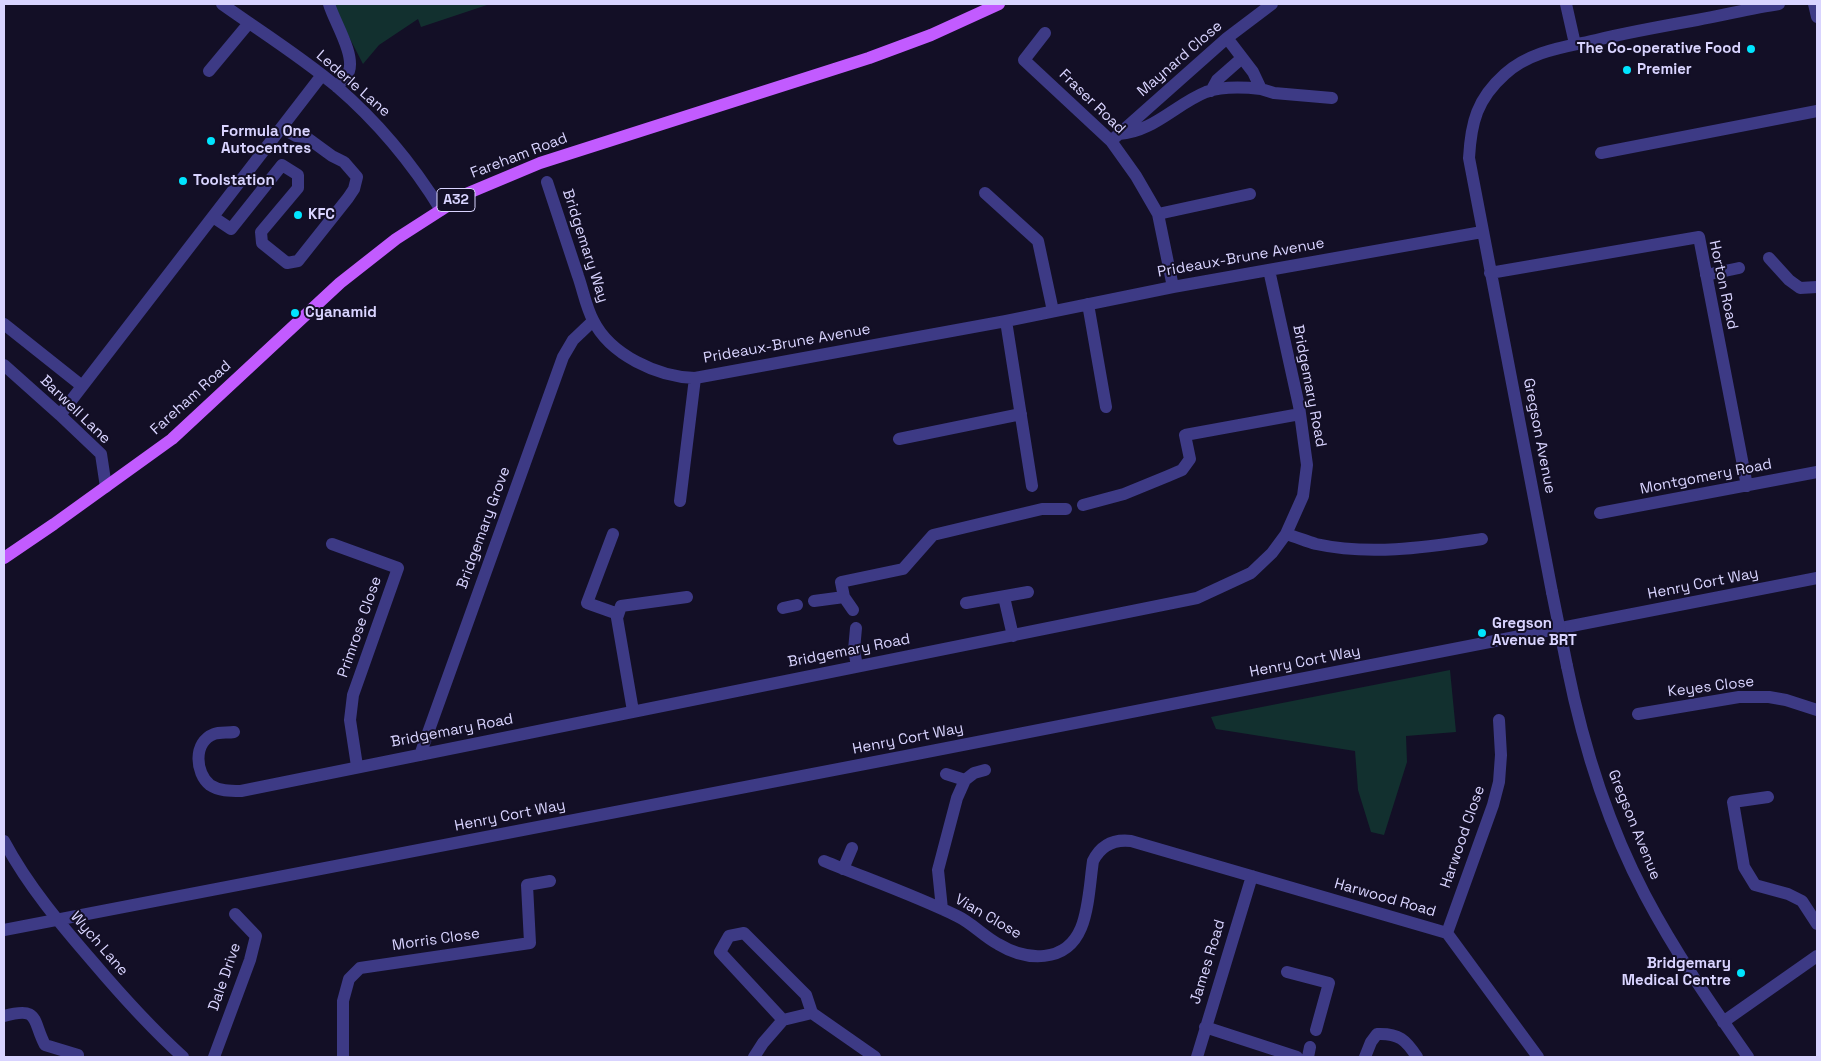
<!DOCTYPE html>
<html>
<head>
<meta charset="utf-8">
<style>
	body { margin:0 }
	#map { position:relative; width:1821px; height:1061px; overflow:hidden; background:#130f26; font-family:"Space Grotesk",sans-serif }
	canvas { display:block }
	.frame { position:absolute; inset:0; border:5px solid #d9d4ff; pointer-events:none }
</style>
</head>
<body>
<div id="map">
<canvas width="1821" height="1061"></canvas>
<div class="frame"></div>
</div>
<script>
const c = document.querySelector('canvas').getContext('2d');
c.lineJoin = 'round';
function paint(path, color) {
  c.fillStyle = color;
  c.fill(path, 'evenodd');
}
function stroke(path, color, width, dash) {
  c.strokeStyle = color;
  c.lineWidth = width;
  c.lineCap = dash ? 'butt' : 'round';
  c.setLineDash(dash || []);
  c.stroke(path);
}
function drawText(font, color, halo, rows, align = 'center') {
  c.font = font + ' "Space Grotesk",sans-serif';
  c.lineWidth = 4;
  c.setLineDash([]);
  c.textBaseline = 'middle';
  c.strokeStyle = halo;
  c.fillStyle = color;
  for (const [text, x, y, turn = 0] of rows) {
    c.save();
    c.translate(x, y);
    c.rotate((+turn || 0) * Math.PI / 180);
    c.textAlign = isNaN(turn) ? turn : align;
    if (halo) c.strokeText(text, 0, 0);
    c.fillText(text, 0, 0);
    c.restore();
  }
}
const green = new Path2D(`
	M332 4H490L421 27 418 19 379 45 363 64Z
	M1450 670 1456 732 1406 736 1407 762 1384 835 1371 832 1358 790 1355 751 1216 729 1211 717Z`);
const minor = new Path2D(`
	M222 4C260 31 300 56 336 86 378 122 412 163 441 210
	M329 4C334 21 355 54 349 71 346 77 341 82 337 87
	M1566 4 1575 44
	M1814 4 1817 17
	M1045 33 1024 60 1111 141 1136 176 1158 214 1173 287
	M1227 38 1253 72 1261 89 1274 93 1332 98
	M209 71 249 23
	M1211 91 1217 80 1242 58
	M1119 134C1153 132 1176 104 1206 92 1223 86 1243 87 1261 89
	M1111 141 1227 38 1272 4
	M1601 153 1817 111
	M547 182C557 213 568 245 578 276 583 290 586 307 593 320 610 355 658 377 695 378L1006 321 1173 287 1482 232
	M985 193 1038 241 1053 311
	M1158 214 1250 194
	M213 217 231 229 282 165 298 175V188L261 232 262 243 287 263 298 261 348 198 354 189 357 177 344 162 332 156 306 137 296 136 282 128
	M1769 258 1789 280 1800 288 1817 287
	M1490 273 1699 237 1747 486
	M1706 275 1739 268
	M1088 304 1106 407
	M1006 321 1032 486
	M4 324 82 386
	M4 365 60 415 101 454 106 487
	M60 415 322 75
	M899 439 1021 414
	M680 501 695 378
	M1083 505 1124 494 1168 476 1182 470 1190 459 1185 435 1300 414
	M1600 513 1817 472
	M613 534 587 603 618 614
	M1286 534C1296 537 1306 541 1316 544 1371 556 1427 547 1482 539
	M332 544 398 568 353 695 350 720 357 766
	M1552 592 1469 158C1471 122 1477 99 1505 74 1530 51 1565 47 1596 40 1630 32 1663 26 1697 20 1725 15 1752 8 1779 4
	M1004 597 1013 636
	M814 601 844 597
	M966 603 1028 592
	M783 608 797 605
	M853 610 844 597 841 582 903 569 933 535 1042 509H1066
	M856 628 854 650 857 666
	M1567 666C1583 745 1607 823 1645 895 1675 952 1711 1004 1748 1057
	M633 711 617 618 621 606 687 597
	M1638 714 1739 697H1769L1786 700 1817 710
	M234 732C228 733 219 732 214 734 193 742 195 773 210 785 219 791 230 791 241 791L1197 598 1251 573 1272 553 1286 534 1303 496 1307 465 1299 406 1269 270
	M420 755 563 357 573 340 593 321
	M946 774 965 780
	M1768 797 1733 802 1744 867 1755 885 1788 894 1802 901 1817 924
	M4 841C28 886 61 925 94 963 122 996 151 1028 183 1057
	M824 861C868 879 914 895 957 916 972 923 983 936 998 944 1026 961 1066 964 1081 928 1089 909 1090 881 1093 861 1101 845 1114 839 1131 841L1447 933 1538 1057
	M843 869 852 848
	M942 909 938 870 957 798 965 780 974 773 985 770
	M4 930 906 756 1817 578
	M1447 933 1493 805 1499 782 1501 755 1499 720
	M1287 972 1329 983 1316 1030
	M4 1016C40 1006 32 1020 45 1045L78 1055
	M783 1020 720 952 729 936 744 933 806 995 812 1013
	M1723 1022 1817 956
	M1205 1027 1297 1057
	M214 1057 250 960 256 936 235 914
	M343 1057V1001L349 979 360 968 530 943 527 885 550 881
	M754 1057 763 1043 783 1020 812 1013 875 1057
	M1197 1057 1252 876
	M1308 1057 1310 1047
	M1365 1057 1371 1042 1377 1034C1399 1033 1406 1040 1417 1057`);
const major = new Path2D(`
	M4 558 54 524 172 439 340 283 396 239 466 194 540 163 869 58 931 35 999 4`);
const minorBridge = new Path2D(`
	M1552 592 1567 666`);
const markers = [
	[1751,49,5,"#00e5ff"],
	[1627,70,5,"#00e5ff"],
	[211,141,5,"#00e5ff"],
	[183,181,5,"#00e5ff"],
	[298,215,5,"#00e5ff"],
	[295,313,5,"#00e5ff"],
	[1482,633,5,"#00e5ff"],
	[1741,973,5,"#00e5ff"]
];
const shields = [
	[456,200,38]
];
const shieldNames = [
	["A32",456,200]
];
const poiNames = [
	["The Co-operative Food",1741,49,"right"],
	["Premier",1637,70],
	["Formula One",221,132],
	["Autocentres",221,149],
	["Toolstation",193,181],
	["KFC",308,215],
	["Cyanamid",305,313],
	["Gregson",1492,624],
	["Avenue BRT",1492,641],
	["Bridgemary",1731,964,"right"],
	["Medical Centre",1731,981,"right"]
];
const streetNames = [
	["Maynard Close",1180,59,-41],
	["Lederle Lane",353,84,41],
	["Fraser Road",1092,102,44],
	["Fareham Road",519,156,-21],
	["Bridgemary Way",585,246,72],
	["Prideaux-Brune Avenue",1241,258,-10],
	["Horton Road",1723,285,78],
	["Prideaux-Brune Avenue",787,344,-10],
	["Bridgemary Road",1309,386,79],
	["Fareham Road",191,398,-42],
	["Barwell Lane",75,410,44],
	["Gregson Avenue",1539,436,79],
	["Montgomery Road",1706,477,-11],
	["Bridgemary Grove",484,528,-70],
	["Henry Cort Way",1703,584,-11],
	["Primrose Close",360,627,-71],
	["Bridgemary Road",849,651,-11],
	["Henry Cort Way",1305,662,-11],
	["Keyes Close",1711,687,-7],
	["Bridgemary Road",452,731,-11],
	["Henry Cort Way",908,739,-11],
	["Henry Cort Way",510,816,-11],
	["Gregson Avenue",1634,825,68],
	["Harwood Close",1463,837,-71],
	["Harwood Road",1385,898,16],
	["Vian Close",988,917,30],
	["Morris Close",436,940,-8],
	["Wych Lane",99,944,49],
	["James Road",1208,962,-73],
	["Dale Drive",225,977,-71]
];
paint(green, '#12302f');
stroke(minor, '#3d3a85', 12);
stroke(major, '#c25bff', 12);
stroke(minorBridge, '#3d3a85', 12);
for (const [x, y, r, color] of markers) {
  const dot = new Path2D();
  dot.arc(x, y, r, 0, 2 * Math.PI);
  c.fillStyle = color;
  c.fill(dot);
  stroke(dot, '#130f26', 2);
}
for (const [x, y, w] of shields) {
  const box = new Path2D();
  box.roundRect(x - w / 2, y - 11.5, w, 23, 4);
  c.fillStyle = '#130f26';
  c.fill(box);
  stroke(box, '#d9d4ff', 1);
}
drawText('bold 14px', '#d9d4ff', null, shieldNames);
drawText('bold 15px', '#d9d4ff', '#130f26', poiNames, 'left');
drawText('15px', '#d9d4ff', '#130f26', streetNames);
</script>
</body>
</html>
